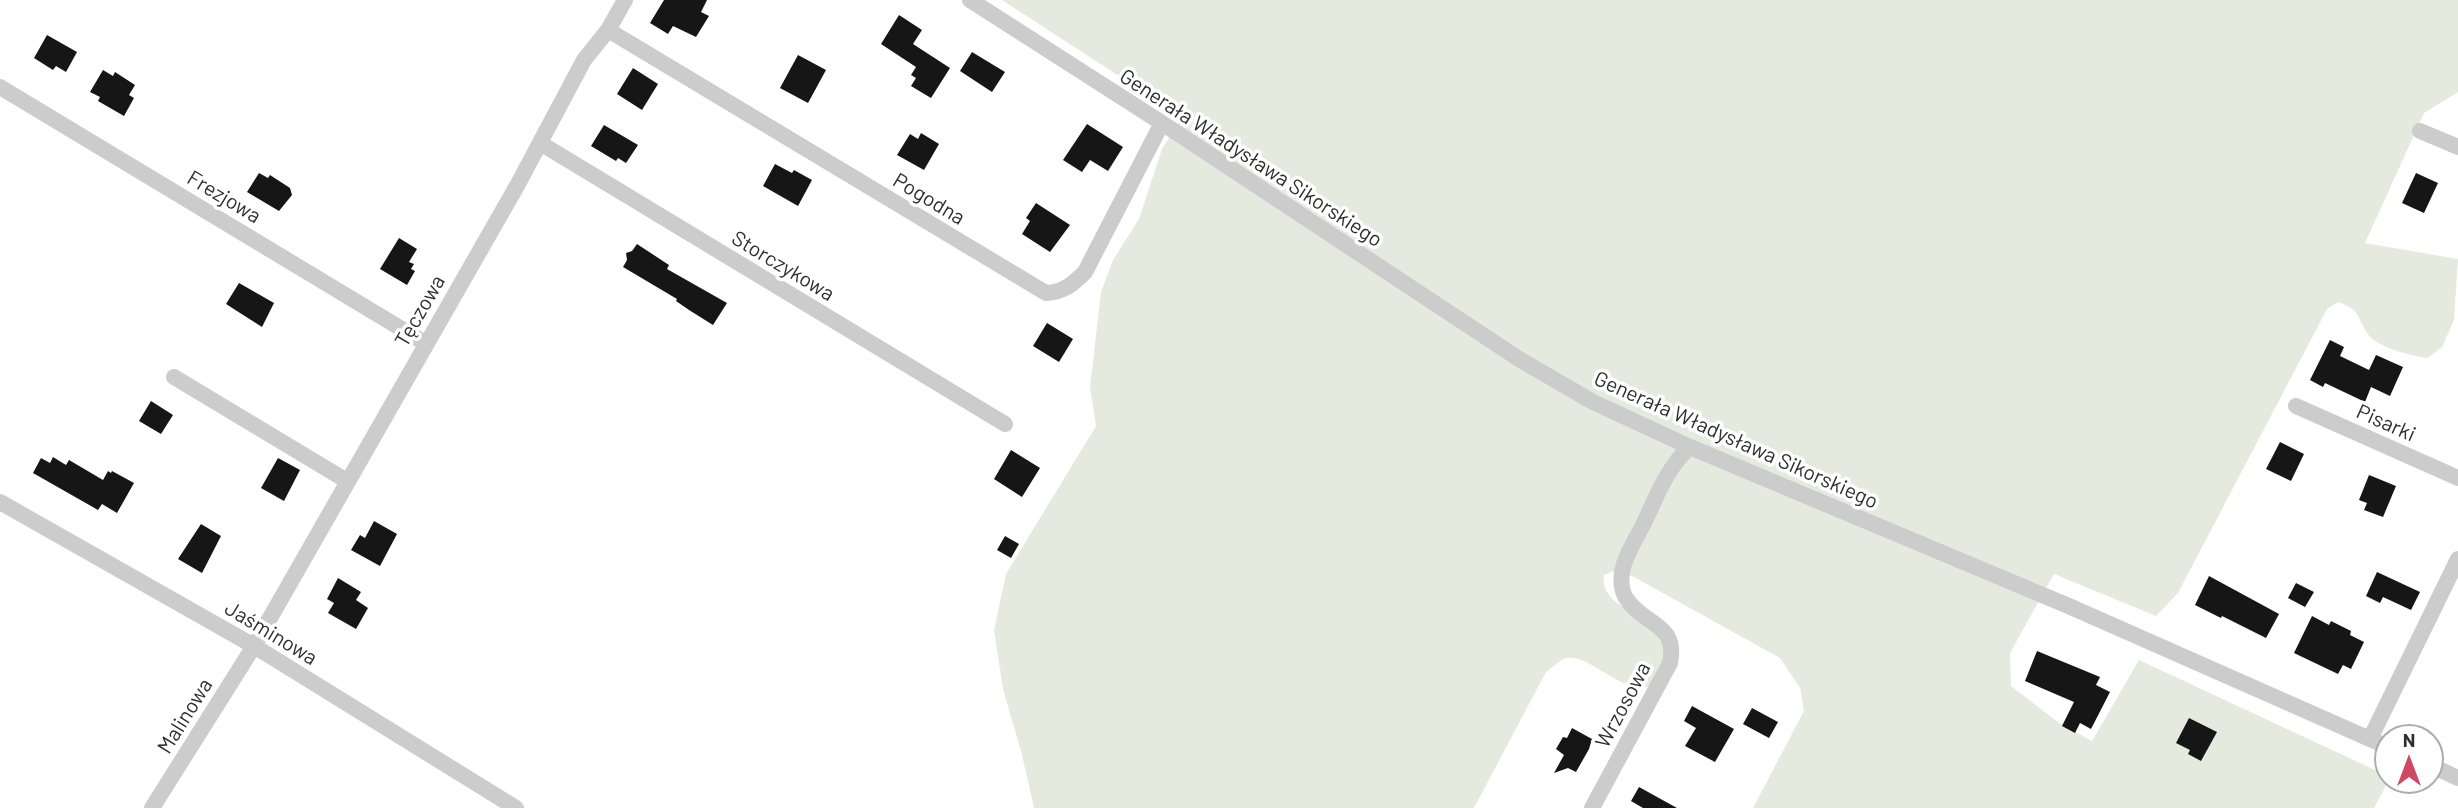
<!DOCTYPE html>
<html>
<head>
<meta charset="utf-8">
<style>
	body { margin:0 }
	#map { position:relative; width:2458px; height:808px; overflow:hidden; background:#fff; font-family:Barlow,sans-serif }
	canvas { display:block }
	.north { position:absolute; left:2374px; top:724px; width:70px; height:70px; box-sizing:border-box; background:#fff; border:2px solid #acacac; border-radius:50%; rotate:0deg; font-size:19px; font-weight:700; line-height:28px; text-align:center; color:#2f2f2f }
	.north::after { content:''; display:block; margin:auto; width:24px; height:32px; background:#d04764; clip-path:polygon(50% 0,100% 100%,50% 72%,0 100%) }
</style>
</head>
<body>
<div id="map">
<canvas width="2458" height="808"></canvas>
<div class="north">N</div>
</div>
<script>
const c = document.querySelector('canvas').getContext('2d');
c.lineJoin = 'round';
function paint(path, color) {
  c.fillStyle = color;
  c.fill(path, 'evenodd');
}
function stroke(path, color, width, dash) {
  c.strokeStyle = color;
  c.lineWidth = width;
  c.lineCap = dash ? 'butt' : 'round';
  c.setLineDash(dash || []);
  c.stroke(path);
}
function drawText(font, color, halo, rows, align = 'center') {
  c.font = font + ' Barlow,sans-serif';
  c.lineWidth = 7;
  c.setLineDash([]);
  c.textBaseline = 'middle';
  c.strokeStyle = halo;
  c.fillStyle = color;
  for (const [text, x, y, turn = 0] of rows) {
    c.save();
    c.translate(x, y);
    c.rotate((+turn || 0) * Math.PI / 180);
    c.textAlign = isNaN(turn) ? turn : align;
    if (halo) c.strokeText(text, 0, 0);
    c.fillText(text, 0, 0);
    c.restore();
  }
}
const green = new Path2D(`
	M1002 0H2458V92L2424 113 2365 243 2458 259 2454 320 2442 347 2428 358C2412 356 2377 348 2367 333 2356 316 2361 310 2338 302L2327 309 2178 593 2156 616 2054 574 2010 653 2011 686 2059 723 2092 741 2139 660 2388 776 2389 780 2374 808H1753L1804 711 1800 688 1780 658 1634 577 1614 571 1604 575C1597 622 1699 608 1652 686 1616 694 1588 650 1564 659 1558 662 1551 668 1546 672L1474 808H1034L1022 755 1003 689 994 630 1006 574 1096 426 1090 387 1101 292 1113 260 1139 219 1162 149 1182 117Z`);
const building = new Path2D(`
	M664 0H707L701 12 709 16 696 37 673 26 668 34 650 23Z
	M899 15 922 30 913 44 950 68 931 98 911 86 916 78 911 75 916 67 881 44Z
	M47 35 77 52 66 72 56 66 53 70 34 58Z
	M972 52 1005 72 992 92 960 71Z
	M798 55 826 70 808 103 780 88Z
	M633 68 658 84 642 110 617 94Z
	M103 70 113 76 115 72 135 85 129 95 134 98 124 116 98 101 100 97 90 92Z
	M1087 124 1123 147 1108 171 1090 160 1082 172 1063 160Z
	M604 125 638 145 626 163 618 158 616 161 591 146Z
	M921 133 939 144 924 170 897 155 910 134 918 139Z
	M775 164 792 173 794 170 812 180 798 206 763 186Z
	M259 173 268 178 270 175 290 188 292 195 279 211 247 192Z
	M2416 173 2438 183 2424 213 2402 203Z
	M1036 203 1070 225 1050 252 1022 234 1030 221 1026 218Z
	M399 238 417 249 409 262 414 264 411 269 415 271 407 285 380 269Z
	M637 244 669 265 667 269 727 303 713 325 689 310 676 301 677 299 623 267 627 260 626 253 632 251Z
	M239 283 274 303 262 327 226 304Z
	M1047 323 1073 339 1059 362 1033 346Z
	M2330 340 2344 347 2340 356 2369 370 2376 355 2403 367 2390 396 2371 387 2365 402 2325 383 2323 387 2310 380Z
	M151 401 173 415 161 434 139 421Z
	M2280 442 2304 454 2291 481 2266 469Z
	M1011 450 1040 468 1022 497 994 479Z
	M53 457 66 465 69 460 103 480 108 471 111 473 112 471 134 483 117 513 102 504 98 510 33 473 41 458 50 463Z
	M278 458 300 470 284 501 261 488Z
	M2369 475 2396 486 2383 517 2364 510 2367 503 2359 500Z
	M374 521 397 534 380 566 351 550 360 535 365 538Z
	M201 524 221 536 202 573 178 559Z
	M1005 536 1019 544 1011 558 997 550Z
	M2377 572 2420 592 2411 610 2383 597 2380 603 2366 596Z
	M2209 576 2279 614 2266 638 2222 616 2221 618 2195 605Z
	M338 578 361 592 356 600 368 608 356 629 328 613 334 603 327 599Z
	M2296 583 2314 592 2305 607 2288 598Z
	M2312 616 2329 625 2331 621 2351 631 2350 635 2364 642 2351 669 2343 665 2338 674 2294 653Z
	M2037 651 2100 677 2096 685 2110 692 2091 729 2080 723 2075 733 2062 726 2074 702 2025 681Z
	M1692 706 1734 729 1715 762 1685 746 1696 728 1684 721Z
	M1752 708 1778 722 1769 738 1743 724Z
	M2189 718 2217 732 2201 761 2188 754 2190 750 2176 743Z
	M1572 728 1592 739 1589 749 1576 772 1568 768 1554 773 1564 755 1556 749 1563 737 1567 738Z
	M1639 787 1677 808H1643L1631 801Z`);
const street = new Path2D(`
	M970 0 1162 123 1519 359 1593 402 1690 447 2071 607 2388 747
	M608 30 1046 293C1064 292 1073 284 1085 272L1162 123
	M0 87 425 343
	M2420 131 2458 147
	M540 143 1005 424
	M174 377 347 481
	M2296 406 2458 478
	M0 502 254 646 516 808
	M2370 739 2458 559
	M2430 765 2458 778
	M152 808 254 646 518 184 584 60 608 30 625 0
	M1592 808 1670 663C1678 624 1646 626 1628 601 1620 591 1620 576 1624 564 1628 551 1636 538 1643 525 1656 498 1667 467 1690 447`);
const streetNames = [
	["Generała Władysława Sikorskiego",1251,158,33],
	["Frezjowa",224,197,31],
	["Pogodna",929,199,31],
	["Storczykowa",783,266,31],
	["Tęczowa",420,311,-60],
	["Pisarki",2386,423,24],
	["Generała Władysława Sikorskiego",1736,440,24],
	["Jaśminowa",271,633,31],
	["Wrzosowa",1623,705,-62],
	["Malinowa",185,716,-58]
];
paint(green, '#e6eade');
paint(building, '#161616');
stroke(street, '#ccc', 16);
drawText('21px', '#2f2f2f', '#fff', streetNames);
</script>
</body>
</html>
